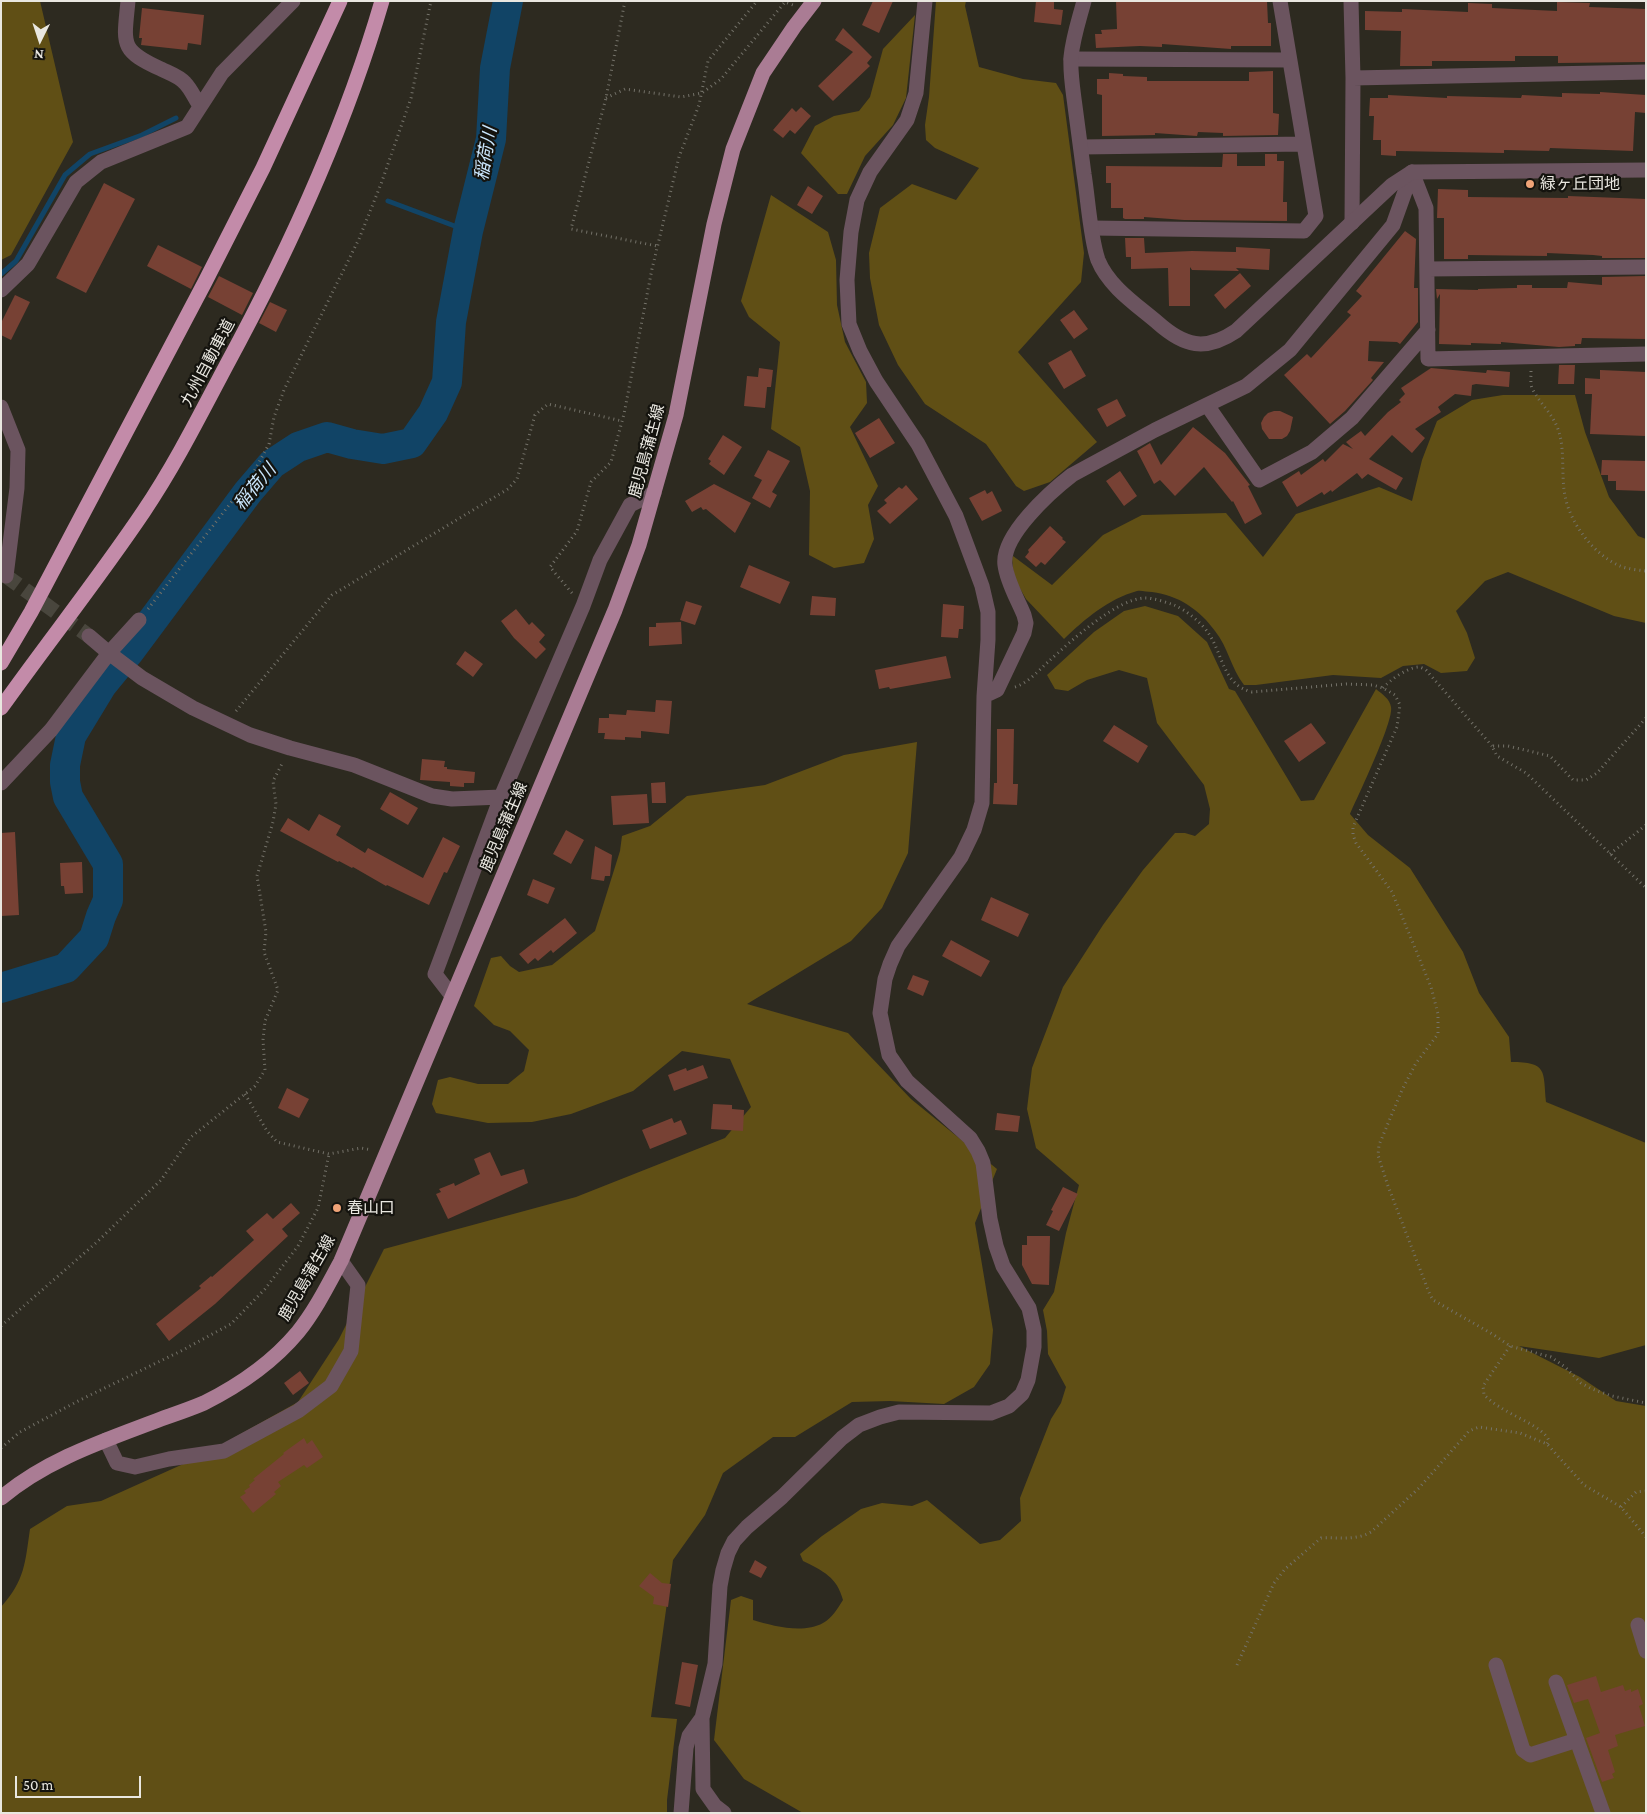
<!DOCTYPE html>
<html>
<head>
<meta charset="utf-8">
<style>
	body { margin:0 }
	#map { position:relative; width:1647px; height:1814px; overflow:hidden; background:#2d2a20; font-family:"Crimson Pro",serif }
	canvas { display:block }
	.frame { position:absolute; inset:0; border:2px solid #e9e7e0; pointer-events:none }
	.north { position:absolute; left:15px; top:15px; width:50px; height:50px; -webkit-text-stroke:4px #14130e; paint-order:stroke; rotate:184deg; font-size:14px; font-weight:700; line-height:20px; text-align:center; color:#e9e7e0 }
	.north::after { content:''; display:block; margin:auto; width:18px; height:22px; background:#e9e7e0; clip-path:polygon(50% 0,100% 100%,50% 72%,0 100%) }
	.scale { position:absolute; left:15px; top:1776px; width:126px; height:22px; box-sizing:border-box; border:2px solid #e9e7e0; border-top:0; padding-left:6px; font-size:15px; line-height:18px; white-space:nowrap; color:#e9e7e0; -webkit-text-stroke:4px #14130e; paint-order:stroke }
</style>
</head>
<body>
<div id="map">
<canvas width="1647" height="1814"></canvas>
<div class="frame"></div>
<div class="north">N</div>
<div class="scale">50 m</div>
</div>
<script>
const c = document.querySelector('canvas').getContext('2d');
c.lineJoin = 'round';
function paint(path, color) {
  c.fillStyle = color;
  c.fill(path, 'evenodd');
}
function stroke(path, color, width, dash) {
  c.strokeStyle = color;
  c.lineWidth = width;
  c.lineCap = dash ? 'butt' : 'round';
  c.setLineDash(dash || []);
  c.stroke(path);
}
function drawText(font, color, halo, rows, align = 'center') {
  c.font = font + ' "Crimson Pro","Noto Sans JP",serif';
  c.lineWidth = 4.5;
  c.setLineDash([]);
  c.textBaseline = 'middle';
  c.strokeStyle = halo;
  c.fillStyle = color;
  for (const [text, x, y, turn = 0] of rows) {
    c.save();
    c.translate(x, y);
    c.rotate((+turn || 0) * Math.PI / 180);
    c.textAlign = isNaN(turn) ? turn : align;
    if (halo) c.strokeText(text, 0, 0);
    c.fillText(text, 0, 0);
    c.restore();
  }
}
const forest = new Path2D(`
	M1 1H40L73 142 11 255 1 260Z
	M936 1H966L965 6 979 67 1023 79 1056 83 1063 95 1084 253 1081 282 1018 352 1097 442 1050 482 1024 491 1016 486 986 444 925 404 898 365 879 325 870 278 869 253 880 208 912 184 956 200 979 168 935 148 926 140 925 125 929 97Z
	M915 15 906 98 893 125 865 156 847 194H838L801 153 815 126 834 116 859 111 870 97 883 49Z
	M771 195 828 232 836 260 837 305 845 342 866 382 867 403 850 427 878 486 868 505 874 539 864 563 834 568 809 555 810 491 800 447 771 429 780 342 749 317 741 301Z
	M1503 395H1575L1585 432 1609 497 1638 536 1646 539V623L1614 616 1508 572 1485 581 1456 611 1467 633 1475 658 1467 671 1441 673 1424 664 1403 666 1381 678 1333 675 1256 685H1244C1231 668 1228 647 1215 631 1200 610 1178 595 1152 592 1147 592 1141 590 1137 591 1108 599 1085 619 1064 639L1026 599 1014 578 1012 558 1013 556 1052 585 1103 535 1142 515 1226 513 1263 557 1296 514 1379 487 1412 501 1422 460 1437 421 1472 400Z
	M1145 606 1178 616 1207 642 1229 689 1235 691 1301 801 1314 800 1376 689C1382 694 1390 699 1391 707 1394 721 1358 796 1350 814L1368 835 1410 868 1463 952 1479 993 1509 1037 1511 1062C1548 1062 1543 1071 1546 1102L1646 1143V1345L1599 1358 1519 1346 1580 1377 1616 1401 1646 1406V1813H803L744 1779 714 1740 731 1600 741 1596 753 1600V1620C773 1626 803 1634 823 1623 832 1618 838 1608 843 1600 837 1577 823 1571 803 1561L800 1554 822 1536 861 1509 882 1503 912 1506 927 1500 980 1544 1000 1540 1021 1521 1020 1498 1051 1419 1061 1403 1066 1387 1048 1354 1047 1331 1043 1310 1054 1292 1066 1233 1079 1185 1036 1148 1027 1109 1032 1068 1063 987 1103 925 1143 870 1175 833H1185L1195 836 1209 824 1210 809 1204 785 1157 723 1147 678 1119 670 1087 680 1068 691 1055 689 1047 675 1094 632 1124 611Z
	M917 742 908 853 882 908 851 941 747 1004 848 1033 911 1099 997 1169 975 1223 993 1330 990 1364 974 1387 944 1404 890 1401 852 1402 795 1437H773L723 1473 705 1515 673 1560 651 1717 677 1719 667 1800V1813H1V1607C25 1580 25 1563 30 1529L67 1506 101 1501 201 1456 298 1402 339 1339 384 1249 576 1197 725 1138 751 1107 730 1059 682 1051 633 1091 571 1114 532 1122 488 1123 436 1113 432 1104 438 1080 450 1077 478 1084H508L524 1071 529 1050 510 1031 494 1025 474 1006 491 958 501 956 510 966 519 972 552 965 595 931 620 851 622 836 650 826 687 796 765 785 844 755Z`);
const stream = new Path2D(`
	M388 201 468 231
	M1 274 16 261 65 175 90 154 142 135 176 118`);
const river = new Path2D(`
	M1 988 66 968 94 938 101 916 108 900V864L68 797 65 782V765L71 736 102 685 129 652 248 492 272 464 298 447 327 437 352 444 383 449 412 443 433 413 447 382 451 322 468 231 491 139 495 68 508 1`);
const building = new Path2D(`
	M873 1H893L879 33 862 25Z
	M1036 1H1054V9L1063 10 1061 25 1034 22Z
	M1116 1H1267L1268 23H1271V46H1231V49L1162 44V47L1140 46 1096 48 1095 34H1102L1101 30 1117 29Z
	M1557 2 1590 3 1589 7 1646 9V62L1558 63V56H1515V61H1432V66H1400L1401 31 1365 30V11L1402 12V9L1468 12V3L1492 4V8L1557 11Z
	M142 8 204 15 201 45 188 43 187 50 141 45 142 38H139Z
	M843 28 872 57 867 63 870 66 833 101 818 86 853 52 835 40Z
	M1273 71V113L1279 114 1278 135 1223 136V133L1198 132 1197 136 1155 133V135L1102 136V95L1097 94V79H1109V73L1123 74V76L1147 77V81H1249V72Z
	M1600 92 1646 95V113L1635 112 1633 151 1550 148 1549 151 1504 150V153L1396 151V156L1381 155V140H1373L1374 116H1369L1370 98H1388V95L1447 98V96L1521 98 1522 95 1562 97V93L1600 94Z
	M801 107 811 116 795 134 790 130 783 138 773 130 792 108 796 112Z
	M1223 154H1237V166H1265V154H1277V161H1284L1283 202H1287V221L1184 220 1144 217V219H1125L1123 218V208H1111V183H1106V166L1222 167Z
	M104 183 135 199 86 293 56 278Z
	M808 186 823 196 812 214 797 205Z
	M1438 189 1468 190V197L1568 198V196L1646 199V258H1602V256L1593 255 1547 253V256L1468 255V259H1444V218H1437Z
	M1405 231 1416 239 1414 288H1418V322L1400 344 1397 342 1369 341 1368 361 1384 362 1371 378 1373 380 1345 411 1330 424 1284 375 1307 354 1311 358 1351 315 1347 312 1362 296 1356 291Z
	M1125 238H1144L1145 253 1192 251 1236 252V247L1270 249 1269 270 1236 268 1239 271 1192 270 1190 267V306H1169L1168 268 1131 269V257H1126Z
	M158 245 202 267 191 289 147 266Z
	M1240 273 1251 286 1225 309 1214 295Z
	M219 276 253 293 242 315 208 297Z
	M1646 276V339L1582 338 1581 344H1575V346L1559 347 1501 342V344L1471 343V345L1439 344 1440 294 1437 299 1436 289 1478 290V289L1514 288H1517V285H1532V288H1567L1568 282 1602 285V277Z
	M15 295 30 302 11 340 1 335V323Z
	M270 302 287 310 276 332 259 323Z
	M1074 310 1088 329 1074 339 1060 320Z
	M1071 350 1086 376 1064 389 1048 363Z
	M1559 365H1575L1574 384H1558Z
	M759 368 773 370 771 387H767L765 408 744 406 747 376 758 377Z
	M1431 368 1486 373 1487 370 1510 372 1509 387 1476 384 1472 385 1471 396 1455 394 1438 407 1441 412 1415 429 1425 438 1412 453 1392 435 1369 459 1403 478 1396 490 1368 474 1362 479 1357 473 1332 492 1331 490 1324 495 1322 492 1297 507 1282 482 1299 471 1301 475 1323 459 1325 462 1343 444 1353 449 1346 442 1361 431 1365 436 1388 412 1401 402 1399 400 1405 394 1401 388Z
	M1600 370 1646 372V436L1590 434 1592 394H1585V378L1600 379Z
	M1117 399 1126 416 1107 427 1097 409Z
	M1274 411H1280L1293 417 1290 431 1287 436 1282 439H1269L1262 429 1261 423 1264 417 1268 413Z
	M879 418 895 443 870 458 855 433Z
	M1193 427 1225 453 1250 485 1248 486 1262 514 1245 524 1233 501 1232 502 1204 467 1175 496 1160 480 1154 484 1137 451 1150 443 1161 465Z
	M723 435 742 447 724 475 709 464 711 461 708 459Z
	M768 450 790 461 772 492 777 495 770 508 752 498 762 480 754 476Z
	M1602 460 1646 461V491L1616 490V481H1608V475H1601Z
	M1120 471 1137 496 1124 506 1106 481Z
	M714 484 751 503 735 533 706 509 703 510 701 507 692 512 685 501Z
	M906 485 918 499 890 524 877 511 887 503 884 500 899 487 902 489Z
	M985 490 987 494 992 491 1002 511 982 521 969 498Z
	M1050 526 1063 538 1062 539 1066 542 1045 565 1041 562 1036 567 1025 557 1029 552 1028 550Z
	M749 565 790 582 780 604 740 587Z
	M812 596 836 598 835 616 810 615Z
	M686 601 702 606 695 625 680 620Z
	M943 604 964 606 963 629H959L958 638 941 637Z
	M516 609 529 625 532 622 545 635 539 642 546 649 536 659 514 638 501 621Z
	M681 622 682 644 649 646V627H656V623Z
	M465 651 483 664 473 677 456 664Z
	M946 656 951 678 890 689 889 687 879 689 875 670Z
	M656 700 672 701 669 734 641 731V738L625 737V740L604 739 605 733H598L599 718H609V714L626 715 627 710 655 712Z
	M1311 723 1326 743 1299 762 1284 741Z
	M1114 725 1148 746 1138 763 1103 741Z
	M997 729H1014L1013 784H1018L1017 805 993 804 994 783H997Z
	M422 759 445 761 444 767H447V769L475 772 474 783H464V787L450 786V782L420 780Z
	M665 782 666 803H652L651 783Z
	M390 792 418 808 408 825 380 809Z
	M647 794 649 823 613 825 611 796Z
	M319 814 341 826 336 835 365 853 368 848 423 878 443 837 460 846 447 873 444 872 429 905 387 885 386 886 353 867 352 868 339 861 338 862 280 831 288 818 309 831Z
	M566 830 584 840 571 864 553 854Z
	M15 832 19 915 1 916V833Z
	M595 846 612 855 610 876H605L604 881 591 879Z
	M82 862 83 893 65 894 64 886H61L60 863Z
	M533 879 555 888 548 904 527 895Z
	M991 897 1029 914 1018 937 981 920Z
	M565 918 577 933 553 953 551 950 538 961 535 958 528 964 519 954Z
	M951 940 990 961 981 977 942 956Z
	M913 975 929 981 923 996 907 989Z
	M703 1065 708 1078 674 1091 668 1075 686 1068 687 1071Z
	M287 1088 309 1099 299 1118 278 1108Z
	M713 1104 732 1105V1109L744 1110 743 1131 711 1129Z
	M997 1113 1020 1116 1018 1132 995 1130Z
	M672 1118 674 1123 681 1120 687 1134 650 1149 642 1130Z
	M490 1152 501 1176 524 1169 528 1183 448 1219 436 1194 441 1192 439 1189 454 1183 455 1186 480 1174 474 1159Z
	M1063 1187 1078 1194 1059 1231 1046 1225 1053 1211 1051 1210Z
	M291 1203 300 1213 282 1229 288 1236 215 1304 169 1341 156 1324 201 1288 199 1286 211 1276 212 1277 254 1240 246 1231 267 1213 273 1219Z
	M1027 1236H1050L1049 1285 1032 1284 1022 1265V1245H1027Z
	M300 1371 309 1383 293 1395 284 1383Z
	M304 1438 307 1444 312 1440 323 1457 307 1468 304 1465 278 1482 281 1486 274 1492 276 1494 253 1513 240 1497 246 1493 244 1491 250 1487 249 1485 255 1480 253 1479 284 1454 283 1453Z
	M755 1560 767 1567 761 1578 749 1572Z
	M650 1573 662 1583 671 1584 668 1607 653 1604 654 1597 639 1586Z
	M682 1662 698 1665 690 1707 675 1704Z
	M1596 1676 1601 1692 1623 1685 1625 1691 1631 1689V1692L1638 1689 1643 1704 1639 1706 1645 1726 1615 1735 1618 1746 1608 1750 1615 1772 1612 1774 1614 1778 1602 1782 1586 1738 1600 1733 1588 1699 1574 1703 1567 1685Z`);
const minorTunnel = new Path2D(`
	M6 576 89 636`);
const path = new Path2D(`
	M625 1 606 98 571 229 657 246
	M606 98 625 89 681 97 702 93 721 79 785 2 793 5
	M1531 371C1531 377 1530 385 1533 390 1541 405 1554 415 1559 432 1565 452 1561 475 1565 496 1570 523 1594 555 1620 566 1627 569 1638 570 1646 571
	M572 593 550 567 577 531 591 482 611 462 624 414 652 269 679 157 699 105 708 61 757 1
	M148 609 251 477 269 444 274 417 284 390 359 239 381 184 411 98 431 1
	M1015 687C1028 683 1038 671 1048 662 1069 643 1115 599 1145 598 1154 598 1165 602 1174 605 1186 610 1202 623 1209 634 1223 655 1223 685 1252 692L1346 684 1373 685 1383 688 1395 695 1400 705 1397 727 1353 827V835L1356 843 1392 892 1431 987 1438 1014V1034L1416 1063 1402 1090 1379 1145 1378 1155 1388 1186 1430 1295 1433 1300 1494 1335 1510 1346 1551 1357 1565 1367 1581 1383 1592 1389 1612 1396 1646 1403
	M1383 688C1390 680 1408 667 1419 667 1420 667 1425 669 1426 670L1492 746
	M236 711 332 595 508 489 517 479 535 415 548 404 622 421
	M1646 718 1597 773 1586 780H1573L1550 756 1508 746H1492L1497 756 1526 773 1646 888
	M1610 854 1646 825
	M245 1094 267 1131 277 1142 329 1154 361 1148 372 1150
	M1 1326 97 1242 161 1180 191 1137 255 1086 265 1070 263 1040 265 1021 278 990 264 952 266 932 257 876 273 822 276 804 273 781 283 762
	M1510 1346 1483 1386 1484 1395C1489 1399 1494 1404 1500 1407 1512 1416 1544 1427 1549 1441L1547 1444
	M1 1448 20 1432 80 1400 181 1351 231 1324 265 1289 298 1246 318 1208 329 1154
	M1621 1507 1636 1492 1646 1491
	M1237 1665 1274 1583 1285 1569 1321 1538C1338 1537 1355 1541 1371 1532L1419 1488 1469 1431 1479 1427 1520 1433 1547 1444 1584 1485 1621 1507 1646 1537`);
const minor = new Path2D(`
	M128 1C124 44 119 50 161 69 169 73 179 76 185 83 191 89 195 99 200 106
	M1351 1 1353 78 1352 223
	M1071 59 1290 60
	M1353 78 1646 72
	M1081 147 1304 144
	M1412 172 1426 208 1428 359 1646 354
	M1092 228 1304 231 1316 216 1280 1
	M1427 269 1646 267
	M1 290 28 264 76 182 101 162 187 127 222 73 293 1
	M1207 405 1259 480 1312 452 1352 418 1428 330
	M1 407 18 450 17 488 6 576
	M89 636 109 653 142 678 193 708 250 735 290 748 354 765 432 796 452 799 501 797 435 974 452 996
	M984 696 997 690 1024 633 1026 623 1024 615C1018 600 1007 582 1005 565 1001 536 1050 492 1072 475L1155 430 1246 386 1290 350 1393 225 1412 172
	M1 783 51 730 109 653 139 620
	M501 797 583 606 600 560 630 505 654 493
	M106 1440 117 1463 135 1467 169 1459 224 1451 298 1411 331 1386 351 1351 358 1285 341 1261
	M1638 1625 1646 1651
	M1496 1665 1523 1750 1530 1755 1577 1740
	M1556 1682 1603 1813
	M681 1813 686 1748 689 1736 702 1718
	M724 1813 715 1806 703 1789 702 1718 715 1664 720 1586 723 1570 728 1553 734 1541 747 1527 782 1497 842 1438 859 1425 880 1417 899 1412 991 1413 1009 1406 1022 1394 1028 1380 1034 1347V1330L1029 1308 1003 1266 996 1246 990 1219 983 1163 978 1151 970 1138 907 1081 889 1055 880 1013 885 979 890 964 898 946 961 857 974 830 982 803 984 696 988 640V612L982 586 956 516 918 444 876 381 860 351 849 324 847 280 851 232 857 200 870 172 907 120 916 93 925 1`);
const tertiary = new Path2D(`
	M1084 1C1079 20 1073 37 1071 57 1070 73 1073 90 1075 106 1078 128 1081 151 1084 174 1088 198 1090 237 1098 260 1109 287 1137 305 1158 323 1184 346 1205 352 1236 331L1392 185 1412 172 1646 170`);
const primary = new Path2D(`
	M1 1498C47 1459 106 1440 161 1419 175 1414 190 1409 204 1403 238 1386 273 1362 298 1332 315 1311 328 1285 341 1261L615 610 639 545 676 415 714 224 733 149 763 73 794 27 814 1`);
const motorway = new Path2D(`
	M1 663 31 612 205 282 263 168 340 1
	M1 708C48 642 99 578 144 511 175 465 200 415 226 366 289 250 345 128 382 1`);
const markers = [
	[1530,184,5,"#efa377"],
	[337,1208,5,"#efa377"]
];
const poiNames = [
	["緑ヶ丘団地",1540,184],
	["春山口",347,1208]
];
const streetNames = [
	["九州自動車道",208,363,-62],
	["鹿児島蒲生線",647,451,-75],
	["鹿児島蒲生線",504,827,-67],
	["鹿児島蒲生線",307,1278,-60]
];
const waterNames = [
	["稲荷川",486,154,-80],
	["稲荷川",255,487,-50]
];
paint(forest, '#604f15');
stroke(stream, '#146', 5);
stroke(river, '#146', 30);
paint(building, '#774134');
stroke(minorTunnel, '#49463d', 15, [15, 8]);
stroke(path, '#747269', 3, [1, 4]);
stroke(minor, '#6b545f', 15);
stroke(tertiary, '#6b545f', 15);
stroke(primary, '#aa7c94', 15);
stroke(motorway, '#c38ba9', 15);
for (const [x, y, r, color] of markers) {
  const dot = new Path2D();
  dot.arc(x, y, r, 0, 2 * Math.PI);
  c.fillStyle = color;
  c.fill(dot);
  stroke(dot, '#14130e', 2);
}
drawText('16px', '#e9e7e0', '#14130e', poiNames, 'left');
drawText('16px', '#e9e7e0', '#14130e', streetNames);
drawText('italic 18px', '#cbe7fe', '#14130e', waterNames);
</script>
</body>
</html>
